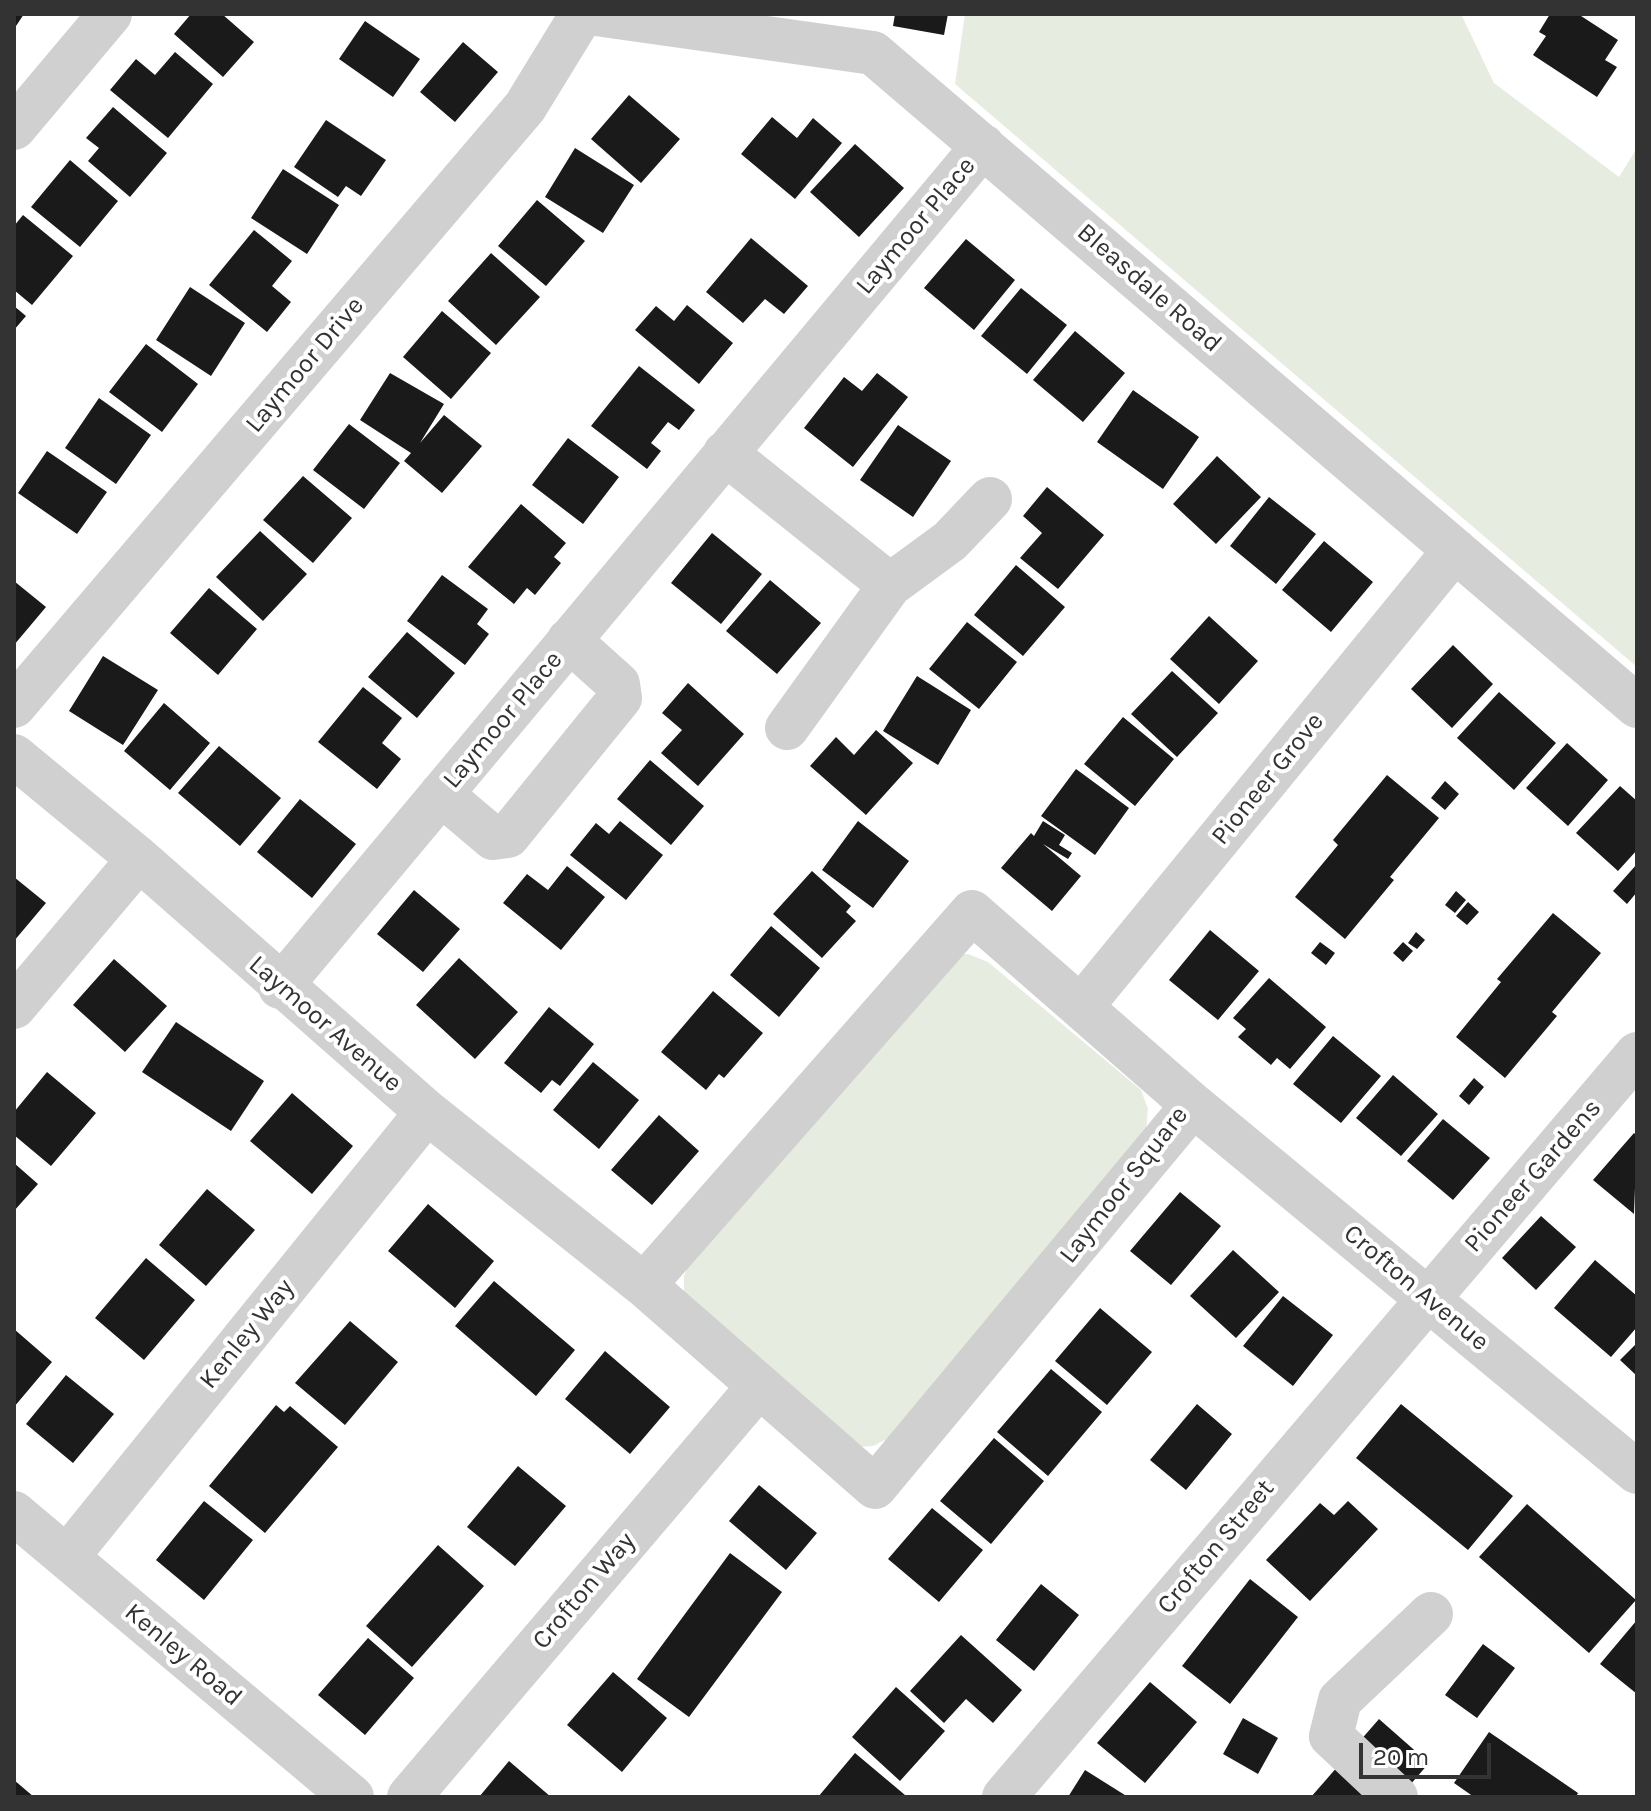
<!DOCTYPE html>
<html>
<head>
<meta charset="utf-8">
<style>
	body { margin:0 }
	#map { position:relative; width:1651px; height:1811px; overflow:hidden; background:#fff; font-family:Karla,sans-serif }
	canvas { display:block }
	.frame { position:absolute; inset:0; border:16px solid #333; pointer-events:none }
	.scale { position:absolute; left:1359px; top:1743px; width:132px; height:36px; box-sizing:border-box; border:4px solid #333; border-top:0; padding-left:10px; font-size:24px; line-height:28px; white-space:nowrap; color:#333; -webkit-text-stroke:6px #fff; paint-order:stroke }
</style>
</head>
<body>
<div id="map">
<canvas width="1651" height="1811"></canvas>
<div class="frame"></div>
<div class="scale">20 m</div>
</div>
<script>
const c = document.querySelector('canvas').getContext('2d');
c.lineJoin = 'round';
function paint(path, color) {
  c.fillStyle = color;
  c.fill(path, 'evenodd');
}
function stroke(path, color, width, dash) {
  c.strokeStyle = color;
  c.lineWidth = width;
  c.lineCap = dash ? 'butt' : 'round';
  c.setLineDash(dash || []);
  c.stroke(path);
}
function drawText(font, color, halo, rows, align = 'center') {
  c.font = font + ' Karla,sans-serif';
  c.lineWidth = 8;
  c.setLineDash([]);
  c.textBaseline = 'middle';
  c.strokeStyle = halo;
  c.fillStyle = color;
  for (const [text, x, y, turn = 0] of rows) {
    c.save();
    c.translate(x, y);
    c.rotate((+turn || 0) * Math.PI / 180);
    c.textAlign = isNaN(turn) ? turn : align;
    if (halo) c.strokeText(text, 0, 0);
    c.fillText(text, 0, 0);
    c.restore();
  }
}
const green = new Path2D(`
	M965 14H1461L1494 83 1619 177 1637 148V667L955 84Z
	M968 954 988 962 1141 1090 1148 1109 1146 1130 889 1438 873 1446 856 1447 684 1294V1276L689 1263 956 955Z`);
const building = new Path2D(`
	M14 14H24L14 29Z
	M191 14H222L254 42 223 77 174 34Z
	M895 14H948L944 35 893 26Z
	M1550 14H1578L1618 40 1605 60 1617 67 1597 97 1533 55 1546 36 1539 32Z
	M365 21 420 59 393 97 339 59Z
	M463 42 498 72 455 122 420 92Z
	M175 52 213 84 168 138 110 90 136 59 155 75Z
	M629 95 680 139 641 183 591 139Z
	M113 107 167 153 130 197 88 161 99 148 86 138Z
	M772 117 797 138 813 118 842 143 795 199 741 154Z
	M326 120 386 160 361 196 346 186 338 197 294 167Z
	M855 144 904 188 859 237 810 192Z
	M575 148 634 185 603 233 545 197Z
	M70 160 118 201 80 247 31 207Z
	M283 169 339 205 307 254 251 218Z
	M537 200 585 241 546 286 498 246Z
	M23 215 73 256 32 305 14 290V226Z
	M254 230 292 261 272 286 291 302 267 332 209 285Z
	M751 238 808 286 784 314 765 299 743 323 706 292Z
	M966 239 1015 280 974 330 924 288Z
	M491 253 540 297 496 345 448 301Z
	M190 287 245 323 211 376 156 340Z
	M1021 288 1067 325 1027 374 981 336Z
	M687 305 733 343 699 384 635 330 656 306 674 321Z
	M14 306 26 316 14 330Z
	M442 311 491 353 451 399 403 357Z
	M1075 331 1125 373 1083 422 1033 380Z
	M146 344 198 384 162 432 109 392Z
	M639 366 695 410 679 430 668 422 651 443 661 451 647 469 591 426Z
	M390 373 444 404 420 443 444 415 482 446 442 493 404 461 411 453 360 420Z
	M877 373 908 397 853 467 804 428 844 377 862 391Z
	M1133 390 1199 437 1163 489 1097 442Z
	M99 398 151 435 116 484 65 448Z
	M349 424 400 463 364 509 313 470Z
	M898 425 951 461 913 517 860 480Z
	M568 438 619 477 583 524 532 485Z
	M47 451 107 492 77 534 18 493Z
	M1217 456 1261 497 1216 544 1173 504Z
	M303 476 352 518 313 563 263 520Z
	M1047 487 1104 535 1058 589 1020 558 1042 533 1023 516Z
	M1269 497 1316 534 1276 584 1230 546Z
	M521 504 566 543 554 557 561 563 535 595 527 588 514 604 468 567Z
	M260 531 307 574 263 621 216 577Z
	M712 533 762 574 721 624 671 583Z
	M1324 541 1373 582 1331 632 1282 590Z
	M1016 565 1065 607 1023 656 974 615Z
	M442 575 488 609 477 624 489 634 465 665 407 621Z
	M770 580 821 623 777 674 726 631Z
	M14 581 46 607 14 645Z
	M209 588 257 629 218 675 170 633Z
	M1209 616 1258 661 1219 704 1170 659Z
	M967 622 1017 662 979 709 929 669Z
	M407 632 455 673 417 718 368 677Z
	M1453 645 1493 684 1452 728 1411 689Z
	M103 656 158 690 123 745 69 711Z
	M1172 671 1218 713 1177 757 1131 714Z
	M917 676 971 710 938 765 883 731Z
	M688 683 744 734 698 786 661 753 682 730 662 713Z
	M363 687 402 718 382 743 401 759 377 789 318 742Z
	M1499 692 1556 743 1514 790 1457 738Z
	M164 703 210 743 170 790 124 751Z
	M1123 717 1174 759 1135 806 1084 764Z
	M876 730 913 763 866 815 810 766 836 737 854 755Z
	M1567 743 1608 780 1568 826 1526 788Z
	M219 746 281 798 240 846 178 793Z
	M650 760 704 806 671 845 617 799Z
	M1076 769 1129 808 1095 855 1041 816Z
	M1387 775 1439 818 1390 877 1394 880 1345 939 1295 897 1338 845 1333 840Z
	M1445 781 1459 794 1445 810 1431 798Z
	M1620 786 1637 801V850L1618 871 1576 833Z
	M300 799 356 844 312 898 257 852Z
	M620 821 663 855 626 900 570 855 596 823 609 834Z
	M858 821 909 861 873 908 822 870Z
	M1043 821 1065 835 1059 845 1072 853 1068 859 1043 844 1081 876 1052 911 1001 868 1031 833 1034 836Z
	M1637 864V892L1627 904 1613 891Z
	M567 866 605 897 561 950 503 903 527 874 548 890Z
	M812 871 851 906 846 912 856 921 822 958 773 914Z
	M14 877 46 903 14 941Z
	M414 890 460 929 423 972 377 934Z
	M1456 891 1466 900 1455 913 1445 905Z
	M1468 902 1479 912 1467 925 1456 916Z
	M1553 913 1601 953 1552 1012 1557 1016 1505 1078 1456 1037 1501 982 1497 979Z
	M771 926 820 968 779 1017 730 975Z
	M1210 930 1259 971 1218 1020 1169 980Z
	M1416 932 1425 940 1417 949 1408 943Z
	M1320 942 1335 953 1326 965 1311 953Z
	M1403 942 1413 951 1403 962 1393 953Z
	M459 958 518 1012 475 1059 416 1005Z
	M114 959 167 1006 125 1052 73 1005Z
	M1269 978 1326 1027 1290 1069 1277 1058 1271 1065 1238 1037 1246 1029 1233 1018Z
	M713 991 763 1033 724 1078 719 1074 706 1090 661 1052Z
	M549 1007 594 1044 560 1086 552 1080 541 1093 504 1063Z
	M176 1022 264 1081 231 1131 142 1072Z
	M1333 1036 1381 1076 1341 1123 1293 1084Z
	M593 1062 639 1100 599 1149 553 1110Z
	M47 1072 96 1113 51 1166 14 1135V1112Z
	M1393 1075 1438 1114 1401 1156 1356 1118Z
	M1474 1078 1484 1087 1469 1105 1459 1096Z
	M292 1093 353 1146 312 1194 250 1141Z
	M659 1115 699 1151 652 1205 611 1170Z
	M1443 1119 1490 1158 1453 1200 1407 1161Z
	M1634 1133 1637 1136 1634 1214 1593 1180Z
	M14 1163 38 1184 14 1211Z
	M207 1189 255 1230 206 1286 159 1245Z
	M1180 1192 1221 1226 1171 1285 1130 1251Z
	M428 1204 494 1261 455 1308 388 1251Z
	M1541 1216 1576 1247 1536 1290 1502 1258Z
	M1233 1250 1279 1292 1236 1338 1190 1296Z
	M146 1258 195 1300 144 1360 95 1318Z
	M1595 1260 1637 1296V1327L1611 1357 1554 1308Z
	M494 1281 575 1350 536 1396 455 1326Z
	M1283 1296 1333 1335 1293 1386 1243 1346Z
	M1100 1308 1152 1352 1107 1405 1055 1361Z
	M350 1321 398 1362 345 1425 295 1383Z
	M14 1329 52 1362 14 1407Z
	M1637 1343V1376L1620 1360Z
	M605 1351 670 1407 630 1454 565 1399Z
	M1051 1369 1102 1412 1048 1476 997 1432Z
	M66 1375 114 1414 73 1463 26 1424Z
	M1197 1404 1232 1434 1186 1490 1150 1460Z
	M1401 1404 1513 1496 1468 1550 1356 1458Z
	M276 1405 284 1412 290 1406 338 1447 265 1533 209 1486Z
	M994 1438 1044 1481 991 1544 940 1501Z
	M518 1466 566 1506 515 1566 467 1527Z
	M759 1485 817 1533 786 1570 729 1521Z
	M204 1501 253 1540 204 1600 156 1560Z
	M1348 1501 1378 1529 1310 1601 1266 1560 1320 1503 1334 1515Z
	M1527 1504 1636 1600 1589 1653 1479 1557Z
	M932 1508 983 1550 939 1602 888 1559Z
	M438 1545 484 1586 412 1667 366 1626Z
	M730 1553 782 1592 689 1717 637 1679Z
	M1250 1579 1298 1617 1230 1704 1182 1666Z
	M1041 1584 1079 1615 1034 1671 996 1640Z
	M1637 1620V1694L1600 1664Z
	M961 1635 1022 1690 993 1723 966 1699 944 1723 910 1691Z
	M368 1638 414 1678 365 1735 318 1695Z
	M1483 1644 1515 1668 1477 1718 1445 1695Z
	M613 1672 667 1718 622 1772 567 1725Z
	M1150 1682 1197 1722 1145 1783 1097 1743Z
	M896 1687 945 1731 900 1781 852 1737Z
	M1243 1718 1278 1738 1258 1774 1223 1754Z
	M1379 1719 1429 1763 1410 1785 1377 1797H1311Z
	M1489 1732 1578 1793 1576 1797H1474L1454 1783Z
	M855 1753 905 1795 903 1797H818Z
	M509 1761 551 1797H479Z
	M1085 1770 1128 1797H1068Z
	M14 1780 34 1797H14Z`);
const minor = new Path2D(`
	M596 14 873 53 1637 706
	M14 128 110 14
	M725 453 890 585
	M14 706 525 107 582 14
	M787 728 890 585 950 541 990 499
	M14 756 139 859 427 1112 644 1285 875 1487 1193 1105 972 912 644 1285
	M441 794 493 838 508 836 620 698 618 684 569 640
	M280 987 983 146
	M14 1007 139 859
	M1081 1007 1455 550
	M1193 1105 1637 1472
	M14 1513 352 1797
	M67 1557 427 1112
	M409 1797 759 1386
	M1004 1797 1637 1054
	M1396 1797 1331 1736 1340 1700 1431 1614`);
const streetNames = [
	["Laymoor Place",916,226,-50],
	["Bleasdale Road",1149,288,41],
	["Laymoor Drive",305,365,-50],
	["Laymoor Place",503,720,-50],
	["Pioneer Grove",1268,779,-51],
	["Laymoor Avenue",325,1024,41],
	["Pioneer Gardens",1533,1176,-49],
	["Laymoor Square",1124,1185,-52],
	["Crofton Avenue",1416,1288,40],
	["Kenley Way",247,1334,-51],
	["Crofton Street",1216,1547,-50],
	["Crofton Way",584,1591,-50],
	["Kenley Road",183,1655,40]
];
paint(green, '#e6ecdf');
paint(building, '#1a1a1a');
stroke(minor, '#d0d0d0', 44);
drawText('26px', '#333', '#fff', streetNames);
</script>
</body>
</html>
